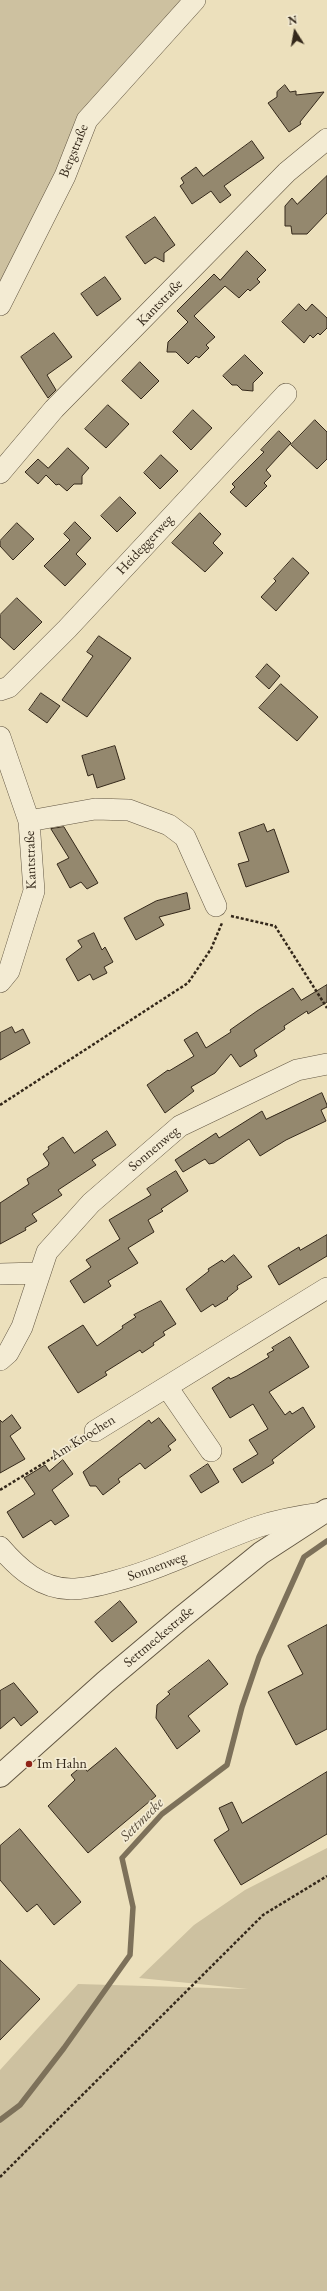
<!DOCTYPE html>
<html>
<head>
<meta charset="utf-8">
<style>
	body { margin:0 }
	#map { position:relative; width:327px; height:2291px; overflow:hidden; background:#ece0bc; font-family:"EB Garamond",serif }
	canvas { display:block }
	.north { position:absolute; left:275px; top:12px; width:40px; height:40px; -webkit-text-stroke:3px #f3ebd3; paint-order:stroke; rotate:349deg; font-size:11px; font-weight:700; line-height:16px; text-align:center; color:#34281a }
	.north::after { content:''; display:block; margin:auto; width:14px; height:18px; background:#34281a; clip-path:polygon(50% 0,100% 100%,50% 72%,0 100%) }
</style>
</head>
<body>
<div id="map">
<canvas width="327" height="2291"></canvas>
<div class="north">N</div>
</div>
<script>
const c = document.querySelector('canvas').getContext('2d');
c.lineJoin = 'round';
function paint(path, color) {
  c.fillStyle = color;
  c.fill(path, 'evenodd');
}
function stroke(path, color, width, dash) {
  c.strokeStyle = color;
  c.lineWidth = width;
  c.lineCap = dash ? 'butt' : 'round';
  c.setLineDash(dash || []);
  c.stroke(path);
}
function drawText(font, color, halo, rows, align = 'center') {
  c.font = font + ' "EB Garamond",serif';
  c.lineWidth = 3.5;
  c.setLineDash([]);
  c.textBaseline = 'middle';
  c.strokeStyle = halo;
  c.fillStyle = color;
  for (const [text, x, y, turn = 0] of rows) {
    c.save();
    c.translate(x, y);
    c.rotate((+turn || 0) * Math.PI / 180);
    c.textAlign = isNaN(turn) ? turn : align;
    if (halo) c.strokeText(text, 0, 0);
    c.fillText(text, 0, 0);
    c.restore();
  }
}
const green = new Path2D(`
	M0 0H190L80 122 0 295Z
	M327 1848V2291H0V2070L78 1984 248 1989 139 1978 194 1925 245 1890Z`);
const stream = new Path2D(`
	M0 2120 20 2105 64 2048 130 1955 133 1907 122 1858 162 1814 227 1765 242 1707 259 1657 304 1557 327 1541`);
const building = new Path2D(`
	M285 85 290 92 296 91V95L324 92 300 122 301 124 289 132 268 103 277 97V92Z
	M252 141 264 158 224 186 231 195 220 203 211 191 192 204 180 186 184 183 181 178 196 167 203 176Z
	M327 176V213L307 234H292L291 226H285V206L292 198 297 204Z
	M155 217 175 245 164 253V262L155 257 145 264 126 237Z
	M247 251 266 270 257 279 260 282 250 291 248 289 239 298 225 286 194 316 215 337 206 345 209 348 199 358 196 356 188 364 176 352H167L168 342 188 322 177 311 214 274 220 280Z
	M105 277 121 299 97 316 81 294Z
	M299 304 306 311 312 304 327 318V328L320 335 318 333 313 338 310 335 304 343 282 322Z
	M54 333 72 357 47 375 56 390 48 398 21 357Z
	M245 355 263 373 253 383V391L242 390 237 385H232L223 376Z
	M140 362 159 381 141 399 122 381Z
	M108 405 129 424 106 448 85 429Z
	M193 410 212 428 191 450 173 432Z
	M315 420 327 432V459L317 469 291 445Z
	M279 431 291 443 266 470 271 476 264 483 267 486 246 507 230 492 235 487 232 484 264 452 261 450Z
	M68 448 89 468 82 476V484H74L67 491 59 484 56 485 46 475 38 484 25 472 38 459 48 468Z
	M161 455 178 471 160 489 144 473Z
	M120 497 136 513 117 532 101 516Z
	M200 513 221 534 213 543 223 553 205 572 172 543Z
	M75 522 91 538 76 554 86 564 65 586 44 566 70 540 64 534Z
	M17 523 34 539 13 560 0 546V541Z
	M293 558 309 573 276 611 261 597 276 581 274 579Z
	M17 598 42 622 14 650 0 637V615Z
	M99 636 131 658 87 717 62 700 93 656 87 652Z
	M267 664 280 676 269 689 256 677Z
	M281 684 318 717 297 741 259 708Z
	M41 693 60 706 47 723 29 710Z
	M115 746 125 779 97 788 93 774 88 776 82 756Z
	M264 824 267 832 274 829 289 872 246 887 238 864 249 861 239 833Z
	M64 827 98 883 87 889 81 882 70 888 57 864 69 858 51 829Z
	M187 893 190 909 159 917 164 925 136 940 124 918 156 901Z
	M94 933 102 950 105 947 113 962 104 967 107 973 93 980 90 974 78 981 66 959 82 947 78 941Z
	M327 985V1002L308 1014 307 1011 284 1026 285 1029 254 1050 257 1056 240 1067 231 1054 215 1073 191 1087 194 1091 165 1113 147 1085 168 1070 169 1071 194 1056 184 1040 197 1032 206 1048 231 1032 230 1030 257 1011 293 988 301 1000Z
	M12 1027 15 1033 23 1029 30 1043 0 1060V1033Z
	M322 1093 327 1105V1107L321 1110 326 1121 286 1140 260 1156 249 1139 214 1163 209 1164 205 1159 183 1172 175 1160 216 1133 219 1138 262 1111 266 1119Z
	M107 1131 116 1145 92 1160 96 1165 58 1190 62 1195 32 1214 37 1221 25 1228 26 1230 0 1244V1203L29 1184 27 1179 48 1166 49 1163 43 1154 49 1149 48 1147 63 1137 74 1153Z
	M176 1171 188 1191 161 1209 163 1211 148 1220 154 1232 128 1248 138 1263 108 1281 111 1286 84 1303 70 1281 91 1267 86 1260 120 1239 109 1220 151 1195 147 1189Z
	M327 1235V1256L279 1285 268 1266 299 1247 300 1250Z
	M234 1255 252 1277 237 1286 238 1289 227 1298 228 1299 215 1307 213 1304 201 1312 186 1289 209 1271 208 1269 222 1260 224 1262Z
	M161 1301 176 1324 163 1332 165 1335 153 1343 154 1345 142 1353 140 1350 105 1372 107 1375 78 1393 48 1347 83 1325 97 1346 123 1328 122 1326 136 1317 134 1315Z
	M290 1337 309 1367 269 1392 285 1415 290 1411 292 1414 303 1407 315 1427 272 1460 274 1463 242 1483 233 1469 258 1454 249 1440 268 1429 253 1404 230 1418 212 1388 229 1377 230 1379 237 1376 269 1357 267 1354 274 1350 272 1348Z
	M12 1415 21 1428 10 1436 25 1459 0 1473V1420L2 1422Z
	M159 1418 176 1440 168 1446 171 1450 145 1469 140 1463 118 1479 120 1482 103 1495 96 1486H90L83 1472 149 1420 151 1423Z
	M63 1460 73 1474 52 1490 69 1516 55 1525 51 1520 23 1538 7 1512 35 1494 24 1478 45 1465 49 1471Z
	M208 1464 219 1482 201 1493 190 1476Z
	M120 1601 137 1622 112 1642 95 1622Z
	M327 1625V1729L296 1745 268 1692 303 1674 288 1646Z
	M209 1660 228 1684 188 1716 200 1731 177 1749 156 1718 157 1705 170 1694 168 1692Z
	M14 1683 38 1712 21 1726 14 1717 0 1729V1691Z
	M116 1748 156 1796 88 1853 48 1806 75 1780 71 1775 83 1765 87 1771Z
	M327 1772V1834L241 1885 214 1840 229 1830 219 1808 232 1802 242 1823Z
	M20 1829 81 1902 54 1925 37 1904 27 1912 0 1880V1846Z
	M0 1960 40 1999 0 2040Z`);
const path = new Path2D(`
	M231 916 275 926 327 1008
	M0 1105 188 983 211 949 222 923
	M0 1490 80 1441
	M0 2177 263 1915 327 1876`);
const minor = new Path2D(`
	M0 305 65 176 87 120 195 0
	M0 473 54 409 287 172 327 139
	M0 690 9 687 67 629 286 394
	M0 737 29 821 34 891 9 971 0 982
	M29 821 95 809 129 810 169 825 185 837 216 906
	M0 1274 39 1273
	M0 1360 8 1353 22 1327 47 1252 91 1203 180 1126 297 1070 327 1064
	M167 1387 211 1451
	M95 1431 327 1288
	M0 1547C18 1568 41 1589 71 1589 86 1589 101 1585 115 1581 164 1568 209 1544 257 1527 278 1520 300 1516 322 1513`);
const tertiary = new Path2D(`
	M0 1776 105 1682 181 1618 261 1553 327 1510`);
const markers = [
	[29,1764,4,"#8f2418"]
];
const streetNames = [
	["Bergstraße",74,151,-68],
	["Kantstraße",160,303,-46],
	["Heideggerweg",145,545,-47],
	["Kantstraße",31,860,-92],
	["Sonnenweg",154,1149,-40],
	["Am Knochen",83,1438,-32],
	["Sonnenweg",157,1567,-20],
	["Settmeckestraße",159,1637,-40]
];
const poiNames = [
	["Im Hahn",37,1764]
];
const waterNames = [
	["Settmecke",142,1820,-45]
];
paint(green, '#cdc1a0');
stroke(stream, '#7d715a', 5.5);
paint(building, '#94886e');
stroke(building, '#34281a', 1);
stroke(minor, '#625642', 22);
stroke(tertiary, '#625642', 24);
stroke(path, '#34281a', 2.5, [3, 2]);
stroke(minor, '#f3ebd3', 21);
stroke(tertiary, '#f3ebd3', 22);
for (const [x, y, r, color] of markers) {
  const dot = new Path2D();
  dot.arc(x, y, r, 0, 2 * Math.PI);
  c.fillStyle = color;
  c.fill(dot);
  stroke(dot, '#f3ebd3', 1.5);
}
drawText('14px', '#34281a', '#f3ebd3', streetNames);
drawText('14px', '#34281a', '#f3ebd3', poiNames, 'left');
drawText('italic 15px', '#584c3a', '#f3ebd3', waterNames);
</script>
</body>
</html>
